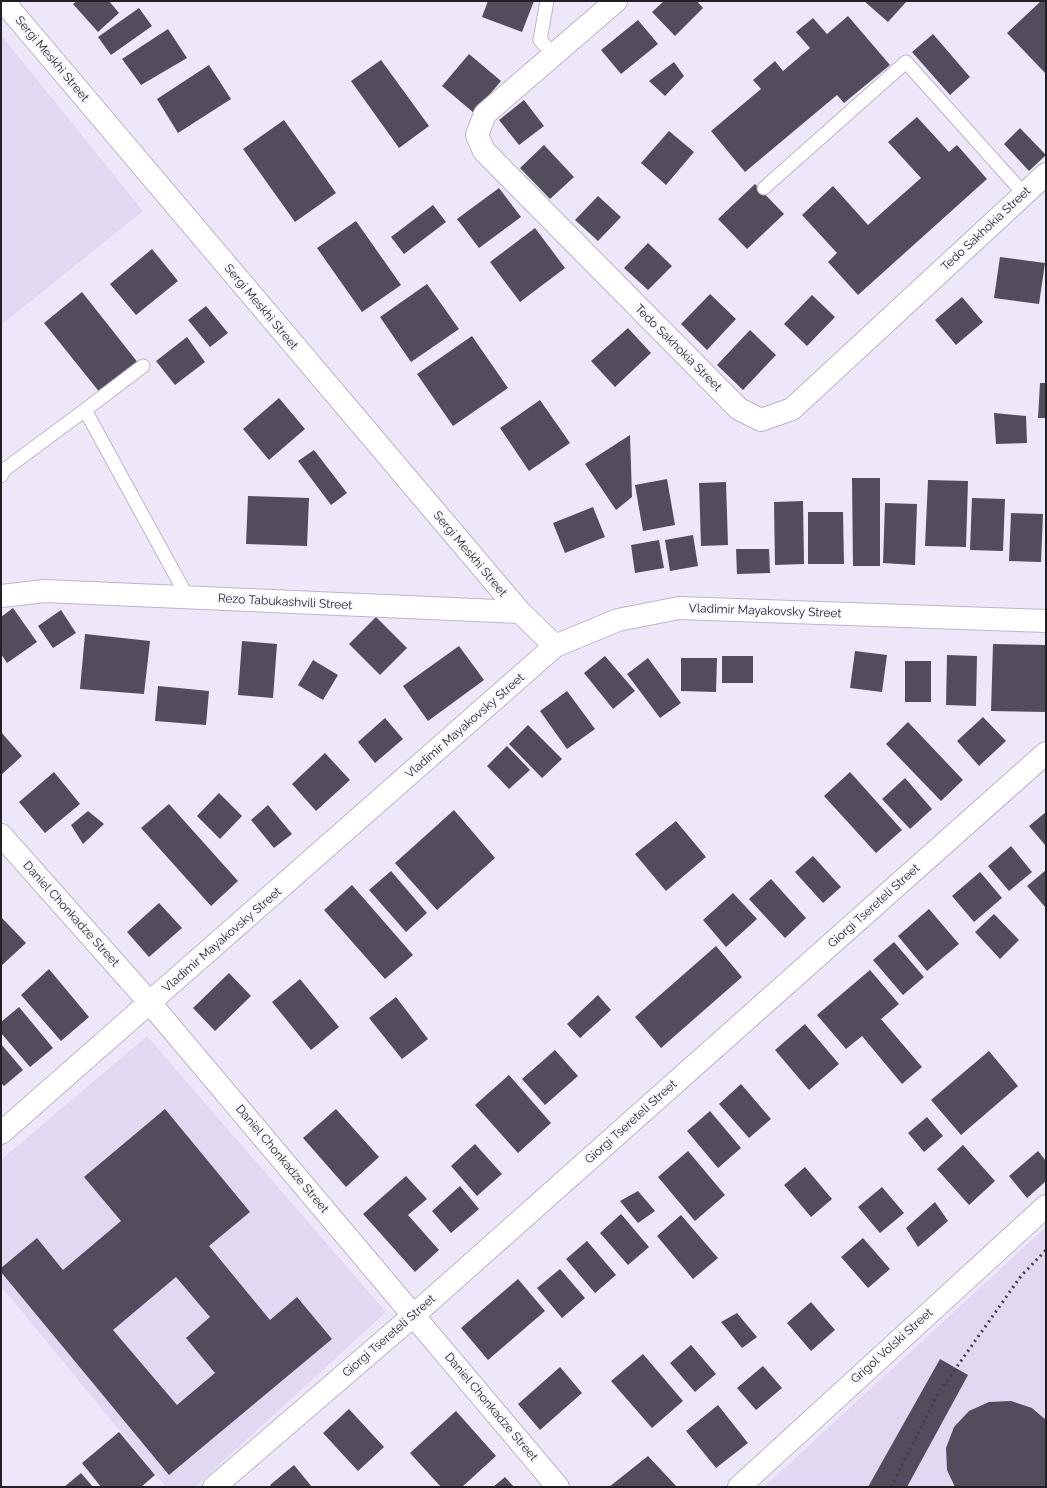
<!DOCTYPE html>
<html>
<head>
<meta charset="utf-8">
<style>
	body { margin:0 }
	#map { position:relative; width:1047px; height:1488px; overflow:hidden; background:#eee7fa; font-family:Raleway,sans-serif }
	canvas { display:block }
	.frame { position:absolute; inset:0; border:2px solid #221f26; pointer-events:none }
</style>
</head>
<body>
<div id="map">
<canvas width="1047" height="1488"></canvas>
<div class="frame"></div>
</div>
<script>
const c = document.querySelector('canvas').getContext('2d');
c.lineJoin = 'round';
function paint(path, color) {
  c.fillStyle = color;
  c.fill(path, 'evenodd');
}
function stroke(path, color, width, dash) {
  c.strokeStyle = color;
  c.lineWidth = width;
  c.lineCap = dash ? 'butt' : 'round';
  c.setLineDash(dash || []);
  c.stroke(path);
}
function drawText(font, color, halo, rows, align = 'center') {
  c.font = font + ' Raleway,sans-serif';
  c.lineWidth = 4;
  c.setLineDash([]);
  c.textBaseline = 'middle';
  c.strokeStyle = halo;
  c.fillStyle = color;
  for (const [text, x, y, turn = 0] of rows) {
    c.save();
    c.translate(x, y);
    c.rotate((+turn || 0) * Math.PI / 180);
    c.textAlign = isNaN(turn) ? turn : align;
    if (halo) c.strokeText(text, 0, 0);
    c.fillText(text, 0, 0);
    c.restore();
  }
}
const built = new Path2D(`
	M1 35 143 211 1 325Z
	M147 1036 386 1312 195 1487H166L1 1286V1160Z
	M1046 1227V1487H764Z`);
const building = new Path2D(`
	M77 1H109L119 13 98 32 73 4Z
	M488 1H534L522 32 482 17Z
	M664 1H697L703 8 675 36 652 12Z
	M864 1H907L888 22Z
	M1041 1H1046V74L1007 33Z
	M139 8 152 26 111 55 98 37Z
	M848 16 890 65 844 103 837 95 745 172 711 131 761 89 753 80 775 61 783 71 810 48 796 32 813 18 827 34Z
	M638 20 658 44 621 74 601 50Z
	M168 29 187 58 141 85 122 59Z
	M933 34 970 77 950 95 912 52Z
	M469 54 501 81 474 113 442 86Z
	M381 60 429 126 399 148 351 81Z
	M674 62 684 76 665 96 649 81Z
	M209 65 231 99 178 133 157 99Z
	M524 100 544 126 519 145 499 120Z
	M917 117 949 152 957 145 987 179 858 295 828 262 837 253 802 215 833 186 868 225 921 178 888 142Z
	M284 120 336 193 295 222 243 149Z
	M1020 128 1046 155 1029 171 1004 144Z
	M669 131 694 152 666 185 641 163Z
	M544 145 574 177 550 199 520 168Z
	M755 184 784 214 747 249 718 219Z
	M499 188 521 217 479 248 457 219Z
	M598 196 621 217 598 241 575 220Z
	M433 205 446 222 404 254 391 237Z
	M356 221 401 285 362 312 317 248Z
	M535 228 565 268 520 302 490 262Z
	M648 243 672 266 648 290 624 268Z
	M152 249 178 281 136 315 110 284Z
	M1000 257 1045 263 1039 304 994 298Z
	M427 284 459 329 411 362 380 317Z
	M82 292 139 364 101 394 44 323Z
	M710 294 736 319 707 350 681 324Z
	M812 295 835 317 807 346 784 324Z
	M962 297 983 322 956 345 935 320Z
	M206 306 228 333 210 347 188 320Z
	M628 328 651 353 615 387 591 361Z
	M750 330 776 355 743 390 717 365Z
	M472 336 508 388 453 426 417 374Z
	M187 337 205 362 175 385 156 361Z
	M1040 383H1046V418H1038Z
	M279 398 305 429 269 460 243 429Z
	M540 400 570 443 529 471 500 428Z
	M994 413 1026 416 1027 443 996 444Z
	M630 435 632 497 616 510 585 464Z
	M314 450 347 493 331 505 298 461Z
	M852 478H880V566H853Z
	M667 479 675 525 643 531 635 485Z
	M928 480 968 481 966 547 925 546Z
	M726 482 728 545 701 546 699 483Z
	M248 496 309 498 307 546 246 544Z
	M972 498 1005 499 1003 551 970 550Z
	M803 501 804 564 775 565 774 502Z
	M885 503 917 504 915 565 883 563Z
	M593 507 605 537 565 553 553 523Z
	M808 512H843L844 564H808Z
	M1011 513 1043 514 1041 562 1009 561Z
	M693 535 698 566 670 571 665 540Z
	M659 540 664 568 635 573 631 545Z
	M736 549H769L770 573 737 574Z
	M13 608 37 642 7 663 1 654V617Z
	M61 610 76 633 53 648 38 626Z
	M376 617 407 648 380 675 349 644Z
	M85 634 150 641 144 694 80 689Z
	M242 641 277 644 273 698 238 695Z
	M993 644 1046 645V712L991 711Z
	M459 646 484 680 428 721 403 686Z
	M855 651 887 655 882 692 850 688Z
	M947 655 977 656 976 706 946 705Z
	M605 656 635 691 613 709 584 673Z
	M722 656H753V683H722Z
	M648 658 681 703 660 718 627 674Z
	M681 658H717L716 692 681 691Z
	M313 660 338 675 323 700 298 685Z
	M905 661H931V702H905Z
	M158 686 209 691 206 725 155 721Z
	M567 691 595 729 567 749 540 711Z
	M983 717 1006 741 979 766 957 741Z
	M385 718 403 739 375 763 358 742Z
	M908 722 963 780 941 801 886 744Z
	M528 725 562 759 542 778 509 744Z
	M1 732 22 756 1 775Z
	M507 746 530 770 509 789 487 766Z
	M325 753 350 780 316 811 292 784Z
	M54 772 80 804 45 833 19 802Z
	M850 772 902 830 876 853 824 796Z
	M905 778 932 809 910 829 882 799Z
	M219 793 242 816 220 839 197 816Z
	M169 804 238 881 211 906 141 828Z
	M268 805 292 834 274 848 251 820Z
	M454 810 495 858 437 910 395 863Z
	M88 811 104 824 83 844 71 825Z
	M1046 812V844L1045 845 1029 826Z
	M676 821 706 857 666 891 635 854Z
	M1011 846 1032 872 1009 891 988 866Z
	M813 856 841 887 823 903 795 872Z
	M1046 870V908L1027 886Z
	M391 871 427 913 406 932 369 890Z
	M980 872 1002 898 974 922 952 896Z
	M771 879 806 918 785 938 749 899Z
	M352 885 413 955 385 979 324 910Z
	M733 893 757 919 726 947 703 920Z
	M159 903 182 928 149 957 127 932Z
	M929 909 959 944 927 971 898 936Z
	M994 914 1019 940 1000 959 975 932Z
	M1 917 26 943 1 966Z
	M894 942 924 977 903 995 873 960Z
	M716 946 742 977 661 1048 635 1017Z
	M49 969 89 1017 61 1041 21 995Z
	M870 970 899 1004 881 1019 922 1067 902 1084 862 1036 846 1049 817 1015Z
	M229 973 251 996 215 1031 193 1008Z
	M300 979 339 1027 311 1050 272 1002Z
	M598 995 611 1010 580 1038 567 1024Z
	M396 997 428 1039 402 1059 369 1018Z
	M19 1007 53 1048 30 1067 1 1033V1022Z
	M805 1024 839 1064 809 1090 775 1050Z
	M1 1044 23 1070 4 1086 1 1083Z
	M555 1050 578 1076 545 1105 522 1079Z
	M989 1051 1018 1086 961 1135 931 1100Z
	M509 1075 551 1123 518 1153 475 1105Z
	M741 1084 771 1119 749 1138 719 1104Z
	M165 1109 250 1212 209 1246 270 1320 297 1297 332 1339 169 1475 1 1272V1268L37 1238 63 1270 121 1221 84 1177ZM176 1277 210 1317 186 1338 215 1373 177 1405 113 1330Z
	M336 1109 379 1157 346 1187 303 1138Z
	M710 1111 741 1148 718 1168 687 1131Z
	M927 1117 943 1136 924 1152 908 1133Z
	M475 1144 502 1174 477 1196 451 1166Z
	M963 1145 995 1181 969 1205 937 1169Z
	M688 1151 725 1195 695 1221 658 1177Z
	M1038 1151 1046 1161V1181L1027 1198 1009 1176Z
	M805 1167 832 1199 811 1217 784 1185Z
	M406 1176 427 1199 408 1215 439 1250 415 1272 363 1214Z
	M460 1186 479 1209 451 1233 432 1211Z
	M882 1187 904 1213 880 1233 858 1207Z
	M638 1191 655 1211 638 1223 620 1201Z
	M935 1202 948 1221 918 1247 906 1228Z
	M621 1214 649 1247 628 1265 600 1233Z
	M681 1215 718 1258 693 1279 657 1236Z
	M863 1238 890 1269 868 1288 841 1257Z
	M587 1241 616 1275 595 1293 566 1259Z
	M560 1269 585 1298 562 1318 537 1288Z
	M518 1279 545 1311 488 1360 461 1328Z
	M811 1302 835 1330 811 1351 787 1323Z
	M737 1313 757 1337 742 1348 721 1322Z
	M691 1345 716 1374 695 1392 670 1363Z
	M643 1354 683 1401 652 1428 611 1381Z
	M940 1359 968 1375 907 1487H868Z
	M763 1366 782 1388 756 1410 737 1388Z
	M560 1367 582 1393 540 1430 518 1404Z
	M1011 1401 1032 1408 1046 1420V1487H955L947 1470 946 1448 954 1427 969 1411 989 1402Z
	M718 1405 748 1443 716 1468 686 1431Z
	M349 1409 384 1447 358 1471 323 1433Z
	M456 1411 496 1456 462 1487H441L410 1453Z
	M119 1432 155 1475 141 1487H101L82 1463Z
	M648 1456 677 1487H609Z
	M294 1465 312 1487H271L270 1485Z
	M81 1473 93 1487H64Z
	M505 1477 514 1487H493Z`);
const service = new Path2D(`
	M547 1 540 40 554 55
	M764 188 906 62 1024 194
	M85 410 143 366
	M1 476 4 470 85 410 188 598`);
const minor = new Path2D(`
	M616 1 485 114 477 135 484 151 739 409 761 420 792 409 1046 174
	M1 596 45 591 520 612
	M1 835 150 1003 558 1487
	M214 1487 414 1315 1046 753
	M739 1487 1046 1206`);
const tertiary = new Path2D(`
	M3 1 520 612 555 646`);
const secondary = new Path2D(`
	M1 1133 555 646 618 620 679 608 1046 621`);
const rail = new Path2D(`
	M891 1487 939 1392 1021 1276 1046 1250`);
const streetNames = [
	["Sergi Meskhi Street",52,59,50],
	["Tedo Sakhokia Street",986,229,-43],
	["Sergi Meskhi Street",261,307,50],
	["Tedo Sakhokia Street",678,348,45],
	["Sergi Meskhi Street",470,554,50],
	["Rezo Tabukashvili Street",285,602,3],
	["Vladimir Mayakovsky Street",765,611,2],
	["Vladimir Mayakovsky Street",465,726,-41],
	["Giorgi Tsereteli Street",874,906,-42],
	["Daniel Chonkadze Street",71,914,48],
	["Vladimir Mayakovsky Street",222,940,-41],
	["Giorgi Tsereteli Street",631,1122,-42],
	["Daniel Chonkadze Street",282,1159,50],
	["Giorgi Tsereteli Street",389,1336,-41],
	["Grigol Volski Street",892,1346,-42],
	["Daniel Chonkadze Street",491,1407,50]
];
paint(built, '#e2d8f2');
paint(building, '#524c5c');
stroke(service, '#bcb5c8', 15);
stroke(minor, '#bcb5c8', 24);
stroke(tertiary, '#bcb5c8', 24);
stroke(secondary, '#bcb5c8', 24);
stroke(service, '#fff', 13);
stroke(minor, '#fff', 22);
stroke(tertiary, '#fff', 22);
stroke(secondary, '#fff', 22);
stroke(rail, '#433f48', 3, [2, 4]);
drawText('12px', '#221f26', '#f9f6fe', streetNames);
</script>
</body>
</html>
